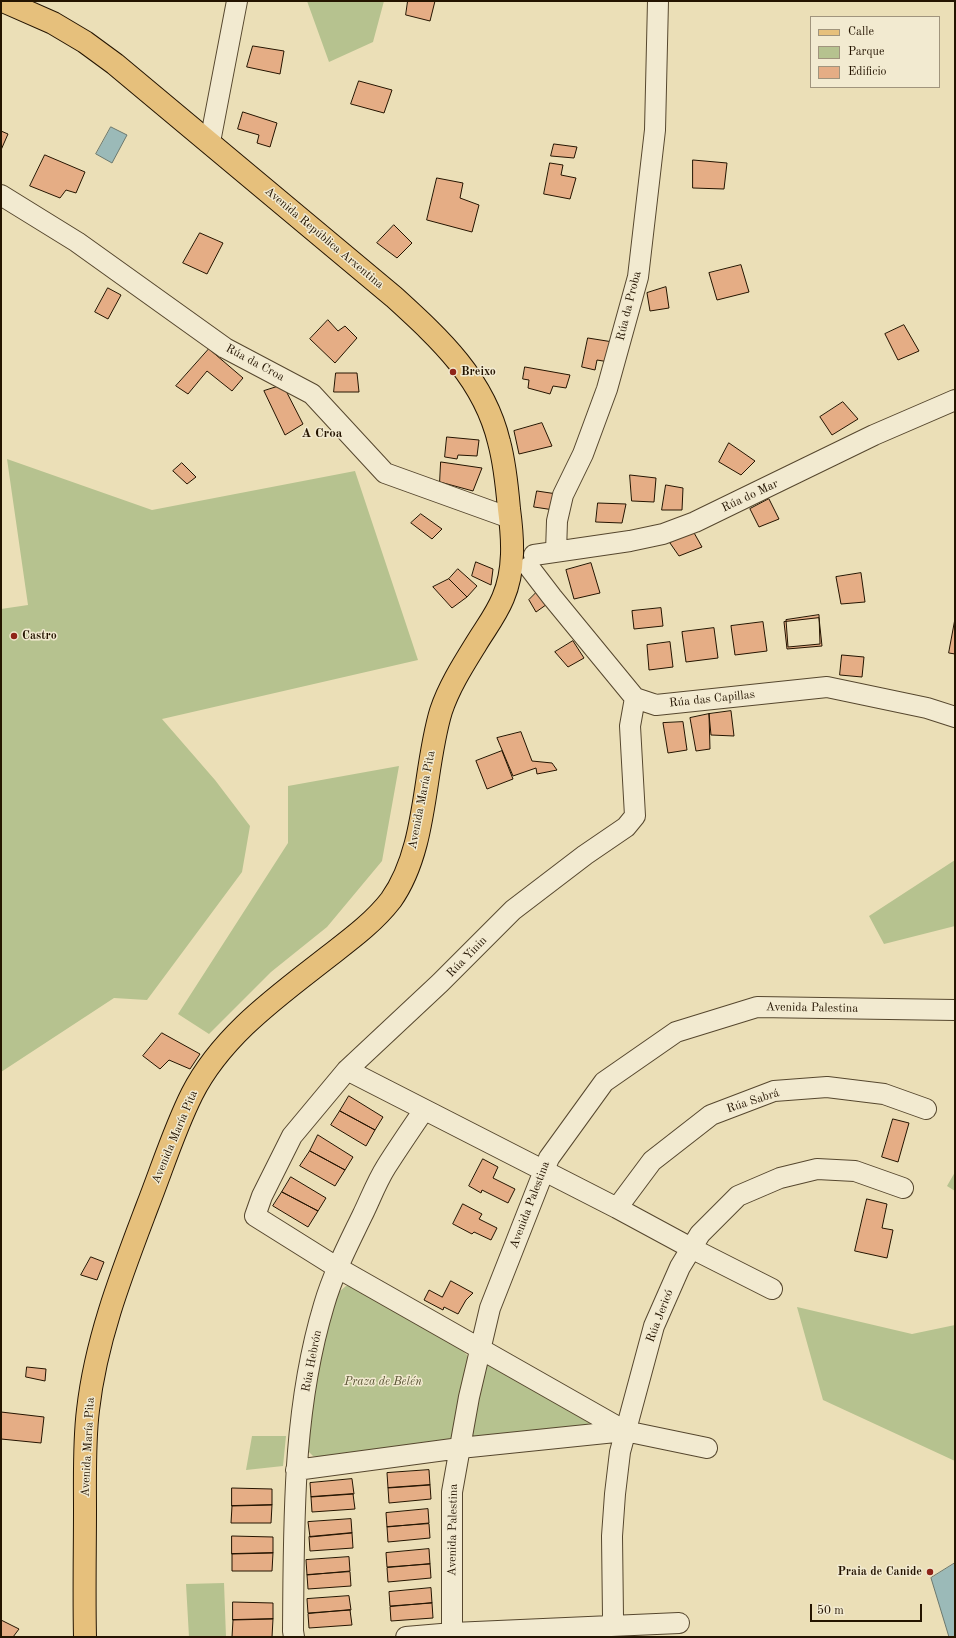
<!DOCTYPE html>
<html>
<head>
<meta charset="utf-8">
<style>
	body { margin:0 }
	#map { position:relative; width:956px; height:1638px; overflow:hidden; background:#ebdfb7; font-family:"Old Standard TT",serif }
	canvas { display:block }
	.frame { position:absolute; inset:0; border:2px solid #241400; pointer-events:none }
	.legend { position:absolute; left:810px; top:16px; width:130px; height:72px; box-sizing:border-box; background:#f2ead0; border:1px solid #a0947d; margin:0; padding:5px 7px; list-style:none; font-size:12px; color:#241400 }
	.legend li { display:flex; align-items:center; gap:8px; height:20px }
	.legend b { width:20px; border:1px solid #a0947d }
	.scale { position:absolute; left:810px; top:1604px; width:112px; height:18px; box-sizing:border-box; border:2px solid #241400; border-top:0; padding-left:5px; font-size:12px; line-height:14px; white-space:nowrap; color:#241400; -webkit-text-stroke:3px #f2ead0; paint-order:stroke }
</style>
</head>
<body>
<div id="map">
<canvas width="956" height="1638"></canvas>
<div class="frame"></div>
<ul class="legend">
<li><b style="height:5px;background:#e6c07c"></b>Calle</li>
<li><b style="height:11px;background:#b6c28f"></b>Parque</li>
<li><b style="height:11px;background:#e5ad85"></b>Edificio</li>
</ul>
<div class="scale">50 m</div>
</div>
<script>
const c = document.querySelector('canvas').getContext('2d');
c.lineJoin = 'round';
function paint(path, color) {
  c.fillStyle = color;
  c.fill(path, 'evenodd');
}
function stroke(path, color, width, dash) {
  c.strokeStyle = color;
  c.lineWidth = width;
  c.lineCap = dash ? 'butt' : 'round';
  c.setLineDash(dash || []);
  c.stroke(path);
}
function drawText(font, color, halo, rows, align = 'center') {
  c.font = font + ' "Old Standard TT",serif';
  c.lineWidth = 3;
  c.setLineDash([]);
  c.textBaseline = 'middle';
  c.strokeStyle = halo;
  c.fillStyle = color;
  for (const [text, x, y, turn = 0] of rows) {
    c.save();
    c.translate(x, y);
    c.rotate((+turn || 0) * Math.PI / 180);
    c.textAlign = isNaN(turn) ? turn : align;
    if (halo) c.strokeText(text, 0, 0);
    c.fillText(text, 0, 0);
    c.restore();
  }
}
const green = new Path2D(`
	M307 1H384L373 42 329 62Z
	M7 459 152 510 355 471 418 660 162 719 215 780 250 826 242 872 147 1000 114 998 1 1072V609L28 605Z
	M399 766 382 861 327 927 271 972 209 1034 178 1014 288 843V786Z
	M955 860V926L884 944 869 916Z
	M955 1172V1191L947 1186Z
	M346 1286H354L460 1348 467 1355 468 1365 452 1440 326 1458 313 1456 305 1448 316 1374 334 1296Z
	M797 1307 912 1334 955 1325V1461L823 1400Z
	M485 1360 603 1427 469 1442Z
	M252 1436H286L283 1466 246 1470Z
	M224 1583 226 1637H189L186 1584Z`);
const water = new Path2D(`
	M111 127 127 135 112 163 96 154Z
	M955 1563V1637H949L931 1578Z`);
const building = new Path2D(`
	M408 1H435L430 21 406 15Z
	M253 46 284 51 280 74 247 67Z
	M359 81 392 90 384 113 351 104Z
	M243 112 277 123 270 147 257 143 259 135 238 129Z
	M1 131 8 134 1 150Z
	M554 144 577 147 574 158 551 156Z
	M45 155 85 172 76 193 66 190 60 198 30 186Z
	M693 160 727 163 724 189 693 188Z
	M550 163 563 165 561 175 576 178 570 199 544 194Z
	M437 178 463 183 460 198 479 205 472 232 427 220Z
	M394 225 412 243 397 258 377 243Z
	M200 233 223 243 207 274 183 263Z
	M741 265 749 292 717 300 709 273Z
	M666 287 669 308 650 311 647 293Z
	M108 288 121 295 108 319 95 312Z
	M328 320 338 331 345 326 357 338 335 363 310 339Z
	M904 325 919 351 898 360 885 334Z
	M588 338 613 342 609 362 597 360 595 370 582 367Z
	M209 349 243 378 232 391 207 371 188 394 176 386Z
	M525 367 570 375 566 388 553 386 550 394 528 388 529 380 523 379Z
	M336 373H357L359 392H334Z
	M283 385 303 424 285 435 264 391Z
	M843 402 858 419 832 435 820 417Z
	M542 423 552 446 519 454 514 431Z
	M447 437 479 440 477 456 458 455 457 459 445 457Z
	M729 443 755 461 741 475 719 462Z
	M441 462 482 468 473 491 440 482Z
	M182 463 196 477 187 484 173 471Z
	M630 475 656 478 654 502 632 501Z
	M666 485 683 488 682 510H662Z
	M537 491 557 494 554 510 534 507Z
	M769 499 779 519 759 527 750 509Z
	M598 503 626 504 622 523 596 522Z
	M421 514 442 529 432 539 411 523Z
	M693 531 702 547 679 556 670 543Z
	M476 562 493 569 491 585 472 576Z
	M591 563 600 593 574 599 566 570Z
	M458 569 477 586 467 597 449 579Z
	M861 573 865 602 841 604 836 577Z
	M449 579 467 597 452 608 433 587Z
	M540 589 550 602 536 612 529 600Z
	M661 608 663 626 634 629 632 611Z
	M819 615 820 644 788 647 786 620Z
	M819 618 822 646 787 649 784 622Z
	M955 619V654L949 653Z
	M763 622 767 651 735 655 731 626Z
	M714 628 718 658 686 662 682 632Z
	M573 641 584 658 568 667 555 652Z
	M670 642 673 667 649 670 647 645Z
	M842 655 864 657 862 677 840 675Z
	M731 711 734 736 711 735 709 714Z
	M709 714 710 749 696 751 690 718Z
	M683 722 687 750 668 753 663 723Z
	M521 732 532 761 552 763 557 770 537 774 536 768 513 776 497 738Z
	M502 751 513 779 487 789 476 761Z
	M162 1033 200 1054 190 1069 169 1060 160 1069 143 1056Z
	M349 1096 383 1117 375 1130 340 1111Z
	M340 1111 375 1130 366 1146 331 1125Z
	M893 1119 909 1123 898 1162 882 1157Z
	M318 1135 353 1157 345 1170 310 1151Z
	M310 1151 345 1170 335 1186 300 1166Z
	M483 1159 498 1167 493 1178 515 1189 508 1203 482 1190 481 1193 469 1186Z
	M291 1177 326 1198 318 1211 282 1192Z
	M282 1192 318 1211 308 1227 273 1206Z
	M867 1199 887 1204 882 1228 893 1230 887 1258 855 1251Z
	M463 1204 482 1214 479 1219 497 1228 491 1240 474 1232 472 1234 453 1224Z
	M91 1257 104 1262 97 1280 81 1275Z
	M451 1281 473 1293 466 1300 458 1314 444 1307 443 1310 424 1300 429 1290 442 1297Z
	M27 1367 46 1369 45 1381 26 1377Z
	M1 1412 44 1417 41 1443 1 1439Z
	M429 1470 430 1485 388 1488 387 1473Z
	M352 1479 354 1494 311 1497 310 1483Z
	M430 1485 431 1499 389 1503 388 1488Z
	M232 1488 272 1489V1505L232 1506Z
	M353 1494 355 1509 312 1512 311 1497Z
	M272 1505 271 1523H231L232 1506Z
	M428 1509 429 1523 387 1527 386 1513Z
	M351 1519 352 1533 310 1537 308 1522Z
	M429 1524 430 1538 388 1542 387 1527Z
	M352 1533 353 1548 310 1551 309 1537Z
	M232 1536 273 1537V1553L232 1554Z
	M429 1549 430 1564 387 1567 386 1553Z
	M273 1553 272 1571H232V1554Z
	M349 1557 350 1571 307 1575 306 1560Z
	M430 1564 431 1578 388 1582 387 1568Z
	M350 1572 351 1586 308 1589 307 1575Z
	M431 1588 432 1603 390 1606 389 1592Z
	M349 1596 351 1610 308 1613 307 1599Z
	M233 1602 273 1603V1619L233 1620Z
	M432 1603 433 1618 391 1621 390 1607Z
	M350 1610 352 1625 309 1628 308 1614Z
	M273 1619 272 1637H232L233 1620Z
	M1 1620 19 1629 13 1637H1Z`);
const minor = new Path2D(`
	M210 142 237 1
	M1 195 77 242 225 348 312 394 385 473 510 518
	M556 552 557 521 563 495 583 454 607 389 638 277 655 130 658 1
	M534 555 630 541 663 534 695 522 874 435 955 400
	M529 567 552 597 635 698 656 705 827 687 927 708 955 717
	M635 698 630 726 635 816 626 827 585 855 513 910 440 983 347 1070 292 1136 262 1196 255 1216 338 1268 625 1431 707 1448
	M347 1070 617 1208 691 1248 772 1289
	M617 1208 652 1161 711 1115 774 1091 827 1087 884 1094 926 1109
	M296 1470 460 1448 625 1431
	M606 1626 611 1623 613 1617 612 1536 615 1494 620 1452 654 1326 680 1267 700 1234 738 1196 780 1178 817 1169 855 1171 903 1188
	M294 1637 293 1631C294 1522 292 1411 324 1305 333 1274 348 1245 362 1216 370 1200 376 1183 386 1167 398 1148 411 1129 424 1110
	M406 1637 453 1633 679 1623
	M452 1637V1492L469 1397 490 1308 549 1158 604 1082 676 1032 757 1007 955 1010`);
const major = new Path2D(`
	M3 1 53 23 85 42 115 64 394 297C440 339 484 379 499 442 505 464 507 486 509 509 513 539 515 570 503 598 496 615 485 629 476 644 463 665 449 687 441 711 423 770 428 848 391 900 374 922 351 939 329 956 278 996 222 1035 192 1094 174 1130 162 1169 147 1207 122 1273 96 1339 88 1410 84 1442 85 1476 85 1508 85 1551 84 1594 85 1637`);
const markers = [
	[453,372,4,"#8f2418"],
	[14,636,4,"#8f2418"],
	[930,1572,4,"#8f2418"]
];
const streetNames = [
	["Avenida República Arxentina",324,238,40],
	["Rúa da Proba",629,306,-76],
	["Rúa da Croa",255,363,28],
	["Rúa do Mar",750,496,-25],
	["Rúa das Capillas",712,699,-6],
	["Avenida María Pita",422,800,-79],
	["Rúa Yinin",467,957,-46],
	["Avenida Palestina",812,1008,1],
	["Rúa Sabrá",753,1101,-18],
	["Avenida María Pita",175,1137,-67],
	["Avenida Palestina",530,1205,-69],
	["Rúa Jericó",660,1316,-69],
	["Rúa Hebrón",312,1361,-79],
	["Avenida María Pita",88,1447,-87],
	["Avenida Palestina",453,1530,-89]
];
const poiNames = [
	["Breixo",461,372],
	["Castro",22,636],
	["Praia de Canide",922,1572,"right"]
];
const parkNames = [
	["Praza de Belén",383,1382]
];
const neighbourhoodNames = [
	["A Croa",322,434]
];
paint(green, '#b6c28f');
paint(water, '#9bbab8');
stroke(water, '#6b786e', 1);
paint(building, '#e5ad85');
stroke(building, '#241400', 1);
stroke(minor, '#56472e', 22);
stroke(major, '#241400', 24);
stroke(minor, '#f2ead0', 20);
stroke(major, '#e6c07c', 22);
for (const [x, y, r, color] of markers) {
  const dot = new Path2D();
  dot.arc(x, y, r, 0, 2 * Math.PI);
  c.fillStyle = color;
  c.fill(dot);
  stroke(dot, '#f2ead0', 1.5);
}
drawText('12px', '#241400', '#f2ead0', streetNames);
drawText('bold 12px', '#241400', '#f2ead0', poiNames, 'left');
drawText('italic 12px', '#575132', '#f2ead0', parkNames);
drawText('bold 13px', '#241400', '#f2ead0', neighbourhoodNames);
</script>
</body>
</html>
